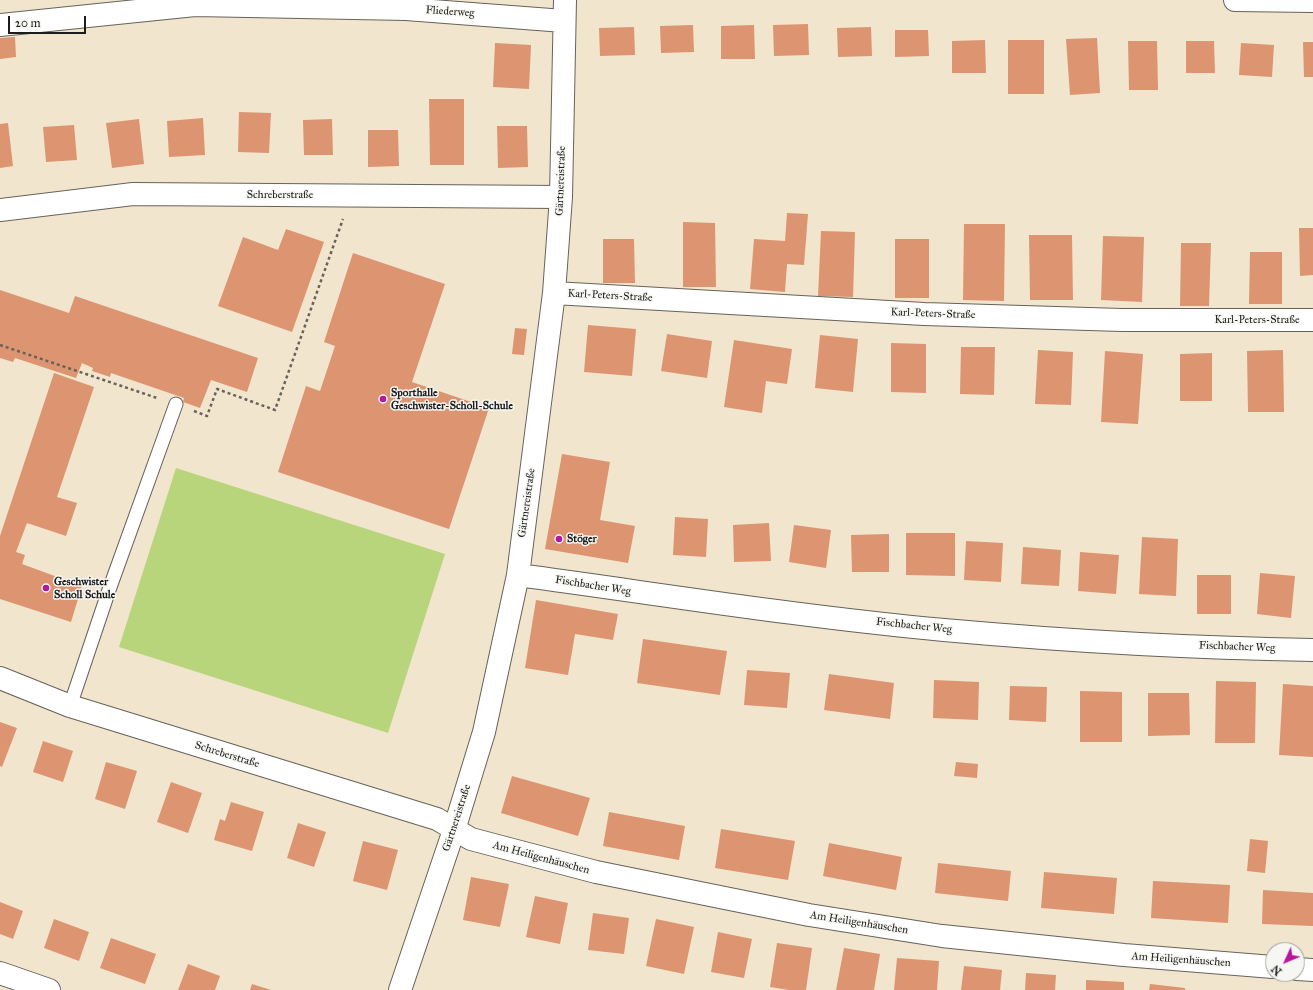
<!DOCTYPE html>
<html>
<head>
<meta charset="utf-8">
<style>
	body { margin:0 }
	#map { position:relative; width:1313px; height:990px; overflow:hidden; background:#f1e5cd; font-family:"IM FELL Great Primer",serif }
	canvas { display:block }
	.north { position:absolute; left:1265px; top:942px; width:40px; height:40px; box-sizing:border-box; background:#f6f6f2; border:1px solid #9f9f9c; border-radius:50%; rotate:226deg; font-size:11px; font-weight:700; line-height:16px; text-align:center; color:#1c1c1c }
	.north::after { content:''; display:block; margin:auto; width:14px; height:18px; background:#b5179e; clip-path:polygon(50% 0,100% 100%,50% 72%,0 100%) }
	.scale { position:absolute; left:8px; top:16px; width:78px; height:18px; box-sizing:border-box; border:2px solid #1c1c1c; border-top:0; padding-left:5px; font-size:12px; line-height:14px; white-space:nowrap; color:#1c1c1c; -webkit-text-stroke:3px #f6f6f2; paint-order:stroke }
</style>
</head>
<body>
<div id="map">
<canvas width="1313" height="990"></canvas>
<div class="north">N</div>
<div class="scale">20 m</div>
</div>
<script>
const c = document.querySelector('canvas').getContext('2d');
c.lineJoin = 'round';
function paint(path, color) {
  c.fillStyle = color;
  c.fill(path, 'evenodd');
}
function stroke(path, color, width, dash) {
  c.strokeStyle = color;
  c.lineWidth = width;
  c.lineCap = dash ? 'butt' : 'round';
  c.setLineDash(dash || []);
  c.stroke(path);
}
function drawText(font, color, halo, rows, align = 'center') {
  c.font = font + ' "IM FELL Great Primer",serif';
  c.lineWidth = 3;
  c.setLineDash([]);
  c.textBaseline = 'middle';
  c.strokeStyle = halo;
  c.fillStyle = color;
  for (const [text, x, y, turn = 0] of rows) {
    c.save();
    c.translate(x, y);
    c.rotate((+turn || 0) * Math.PI / 180);
    c.textAlign = isNaN(turn) ? turn : align;
    if (halo) c.strokeText(text, 0, 0);
    c.fillText(text, 0, 0);
    c.restore();
  }
}
const green = new Path2D(`
	M176 468 445 554 388 733 119 647Z`);
const building = new Path2D(`
	M808 24 809 55 774 56 773 25Z
	M693 25 694 52 661 53 660 26Z
	M754 25 755 59H721V26Z
	M634 27 635 55 600 56 599 28Z
	M871 27 872 56 838 57 837 28Z
	M895 30H928L929 56 895 57Z
	M15 37 16 57 0 59V38Z
	M1097 38 1100 93 1070 95 1066 39Z
	M985 40 986 73H952V41Z
	M1008 40H1044V94H1008Z
	M1128 41H1157L1158 90H1129Z
	M1186 41H1214L1215 73H1186Z
	M1303 42H1313V77H1304Z
	M495 43 531 45 529 89 493 87Z
	M1241 43 1274 45 1272 77 1239 75Z
	M429 99H464V165H430Z
	M239 112 271 113 269 153 238 152Z
	M203 118 205 155 169 157 167 121Z
	M139 119 144 164 112 168 106 123Z
	M332 119 333 155H304L303 120Z
	M8 123 13 166 0 168V124Z
	M74 125 77 160 46 162 43 127Z
	M497 126H527L528 167 498 168Z
	M368 130H398L399 166 368 167Z
	M787 213 808 214 804 265 787 264 785 292 750 289 754 239 785 241Z
	M683 222 715 223 716 287H683Z
	M964 224H1005L1004 301 963 300Z
	M1299 228H1313V275L1300 276Z
	M286 229 324 242 292 332 218 306 243 237 278 250Z
	M821 231 855 232 853 297 818 296Z
	M1029 235H1072L1073 300H1030Z
	M1103 236 1144 237 1142 302 1101 300Z
	M603 239H634L635 283H603Z
	M895 239H929V298H895Z
	M1181 243H1211L1209 306H1180Z
	M1250 252H1282V304H1249Z
	M353 253 445 284 412 382 489 408 449 529 278 472 306 386 320 391 335 346 324 342Z
	M0 290 69 313 75 296 258 358 247 392 211 380 200 408 183 402 184 398 111 373 110 377 92 371 93 368 82 363 76 378 15 358 13 362 0 358Z
	M588 325 636 329 632 376 584 372Z
	M515 328 527 329 524 355 512 354Z
	M667 334 712 341 707 378 661 371Z
	M820 335 858 339 853 392 815 388Z
	M734 340 792 349 787 384 766 381 762 413 724 407Z
	M891 343 926 344V393L891 392Z
	M961 347H995L994 395 960 394Z
	M1038 350 1073 352 1071 405 1035 404Z
	M1283 350 1284 412H1248L1247 351Z
	M1105 351 1143 354 1138 424 1101 422Z
	M1212 353V401H1180V354Z
	M54 373 94 387 57 497 77 503 66 536 27 523 16 552 25 555 22 564 82 586 71 622 0 599V536Z
	M562 454 610 462 600 520 635 526 628 563 545 549Z
	M675 517 708 519 706 557 673 555Z
	M769 523 771 561 734 562 733 525Z
	M794 525 831 530 826 568 789 562Z
	M906 533H955V576L906 575Z
	M889 534V572H852L851 535Z
	M1142 537 1178 539 1176 596 1139 594Z
	M966 541 1003 543 1001 582 964 580Z
	M1023 547 1061 550 1059 586 1021 584Z
	M1080 552 1119 555 1116 594 1078 591Z
	M1260 573 1295 576 1291 618 1257 614Z
	M1197 575H1231V614H1197Z
	M536 600 618 614 613 640 575 634 568 675 525 668Z
	M643 639 727 651 720 695 637 683Z
	M747 670 790 673 787 708 744 705Z
	M829 674 894 683 890 719 824 710Z
	M934 680 979 682 978 720 933 718Z
	M1216 681 1256 682 1255 743H1215Z
	M1283 684 1313 686V757L1279 755Z
	M1010 686 1047 687 1046 722 1009 720Z
	M1080 691 1122 692V742H1080Z
	M1148 693H1189L1190 735 1148 736Z
	M0 722 17 728 2 767 0 766Z
	M43 741 73 751 63 782 33 772Z
	M106 762 137 771 125 809 95 799Z
	M956 762 978 764 977 778 954 776Z
	M512 776 590 798 578 836 501 813Z
	M171 782 202 793 188 833 157 822Z
	M231 802 264 812 252 851 214 840 220 819 225 821Z
	M609 812 685 826 679 860 603 846Z
	M298 823 326 832 314 867 287 858Z
	M721 829 795 841 788 880 715 868Z
	M1250 839 1268 841 1265 873 1247 871Z
	M363 841 398 850 387 890 353 881Z
	M829 843 902 857 896 890 823 876Z
	M938 863 1011 871 1008 901 935 893Z
	M1044 872 1117 878 1114 914 1041 908Z
	M471 877 509 884 500 927 463 920Z
	M1153 881 1230 885 1228 923 1151 918Z
	M1263 890 1313 893V926L1262 924Z
	M535 896 568 903 560 944 526 937Z
	M0 902 23 911 13 939 0 934Z
	M593 913 629 918 624 954 588 950Z
	M54 919 89 932 79 961 44 948Z
	M656 919 694 927 684 974 646 966Z
	M718 932 752 939 744 978 711 972Z
	M111 938 156 954 145 984 100 968Z
	M777 943 812 948 806 990H789L770 987Z
	M844 948 880 954 874 990H836Z
	M897 958 939 961 937 990H894Z
	M188 964 220 976 215 990H178Z
	M964 966 1002 970 1000 990H961Z
	M1026 973 1056 975 1055 990H1025Z
	M1086 980 1124 982V990H1086Z
	M252 984 271 990H250Z
	M1150 984 1185 988V990H1149Z`);
const path = new Path2D(`
	M0 345 157 398
	M194 411 207 416 217 389 275 410 343 219`);
const service = new Path2D(`
	M70 706 109 590 176 404`);
const minor = new Path2D(`
	M1235 0 1313 1
	M0 25 195 5 406 9 564 21
	M0 210 133 194 561 197
	M554 293 924 314 1122 320H1313
	M518 575C660 594 801 617 944 630 1067 641 1190 648 1313 650
	M0 678 70 706 437 819 471 839 596 872 809 915 942 936 1124 955 1273 967
	M1297 969 1313 970
	M0 973 49 990
	M400 990 454 830 484 732 518 575 554 293 561 197 565 0`);
const markers = [
	[383,399,4,"#b5179e"],
	[559,539,4,"#b5179e"],
	[46,588,4,"#b5179e"]
];
const streetNames = [
	["Fliederweg",450,12,4],
	["Gärtnereistraße",561,181,-88],
	["Schreberstraße",280,195],
	["Karl-Peters-Straße",610,296,3],
	["Karl-Peters-Straße",933,314,2],
	["Karl-Peters-Straße",1257,320],
	["Gärtnereistraße",527,503,-82],
	["Fischbacher Weg",593,586,9],
	["Fischbacher Weg",914,626,6],
	["Fischbacher Weg",1237,647,2],
	["Schreberstraße",227,755,17],
	["Gärtnereistraße",457,818,-72],
	["Am Heiligenhäuschen",541,858,15],
	["Am Heiligenhäuschen",859,923,9],
	["Am Heiligenhäuschen",1181,960,4]
];
const poiNames = [
	["Sporthalle",391,393],
	["Geschwister-Scholl-Schule",391,406],
	["Stöger",567,539],
	["Geschwister",54,582],
	["Scholl Schule",54,595]
];
paint(green, '#b8d57b');
paint(building, '#dc9570');
stroke(service, '#67625a', 15);
stroke(minor, '#67625a', 24);
stroke(path, '#67625a', 2.5, [3, 3]);
stroke(service, '#fff', 13);
stroke(minor, '#fff', 22);
for (const [x, y, r, color] of markers) {
  const dot = new Path2D();
  dot.arc(x, y, r, 0, 2 * Math.PI);
  c.fillStyle = color;
  c.fill(dot);
  stroke(dot, '#f6f6f2', 1.5);
}
drawText('11px', '#1c1c1c', '#f6f6f2', streetNames);
drawText('bold 11px', '#1c1c1c', '#f6f6f2', poiNames, 'left');
</script>
</body>
</html>
